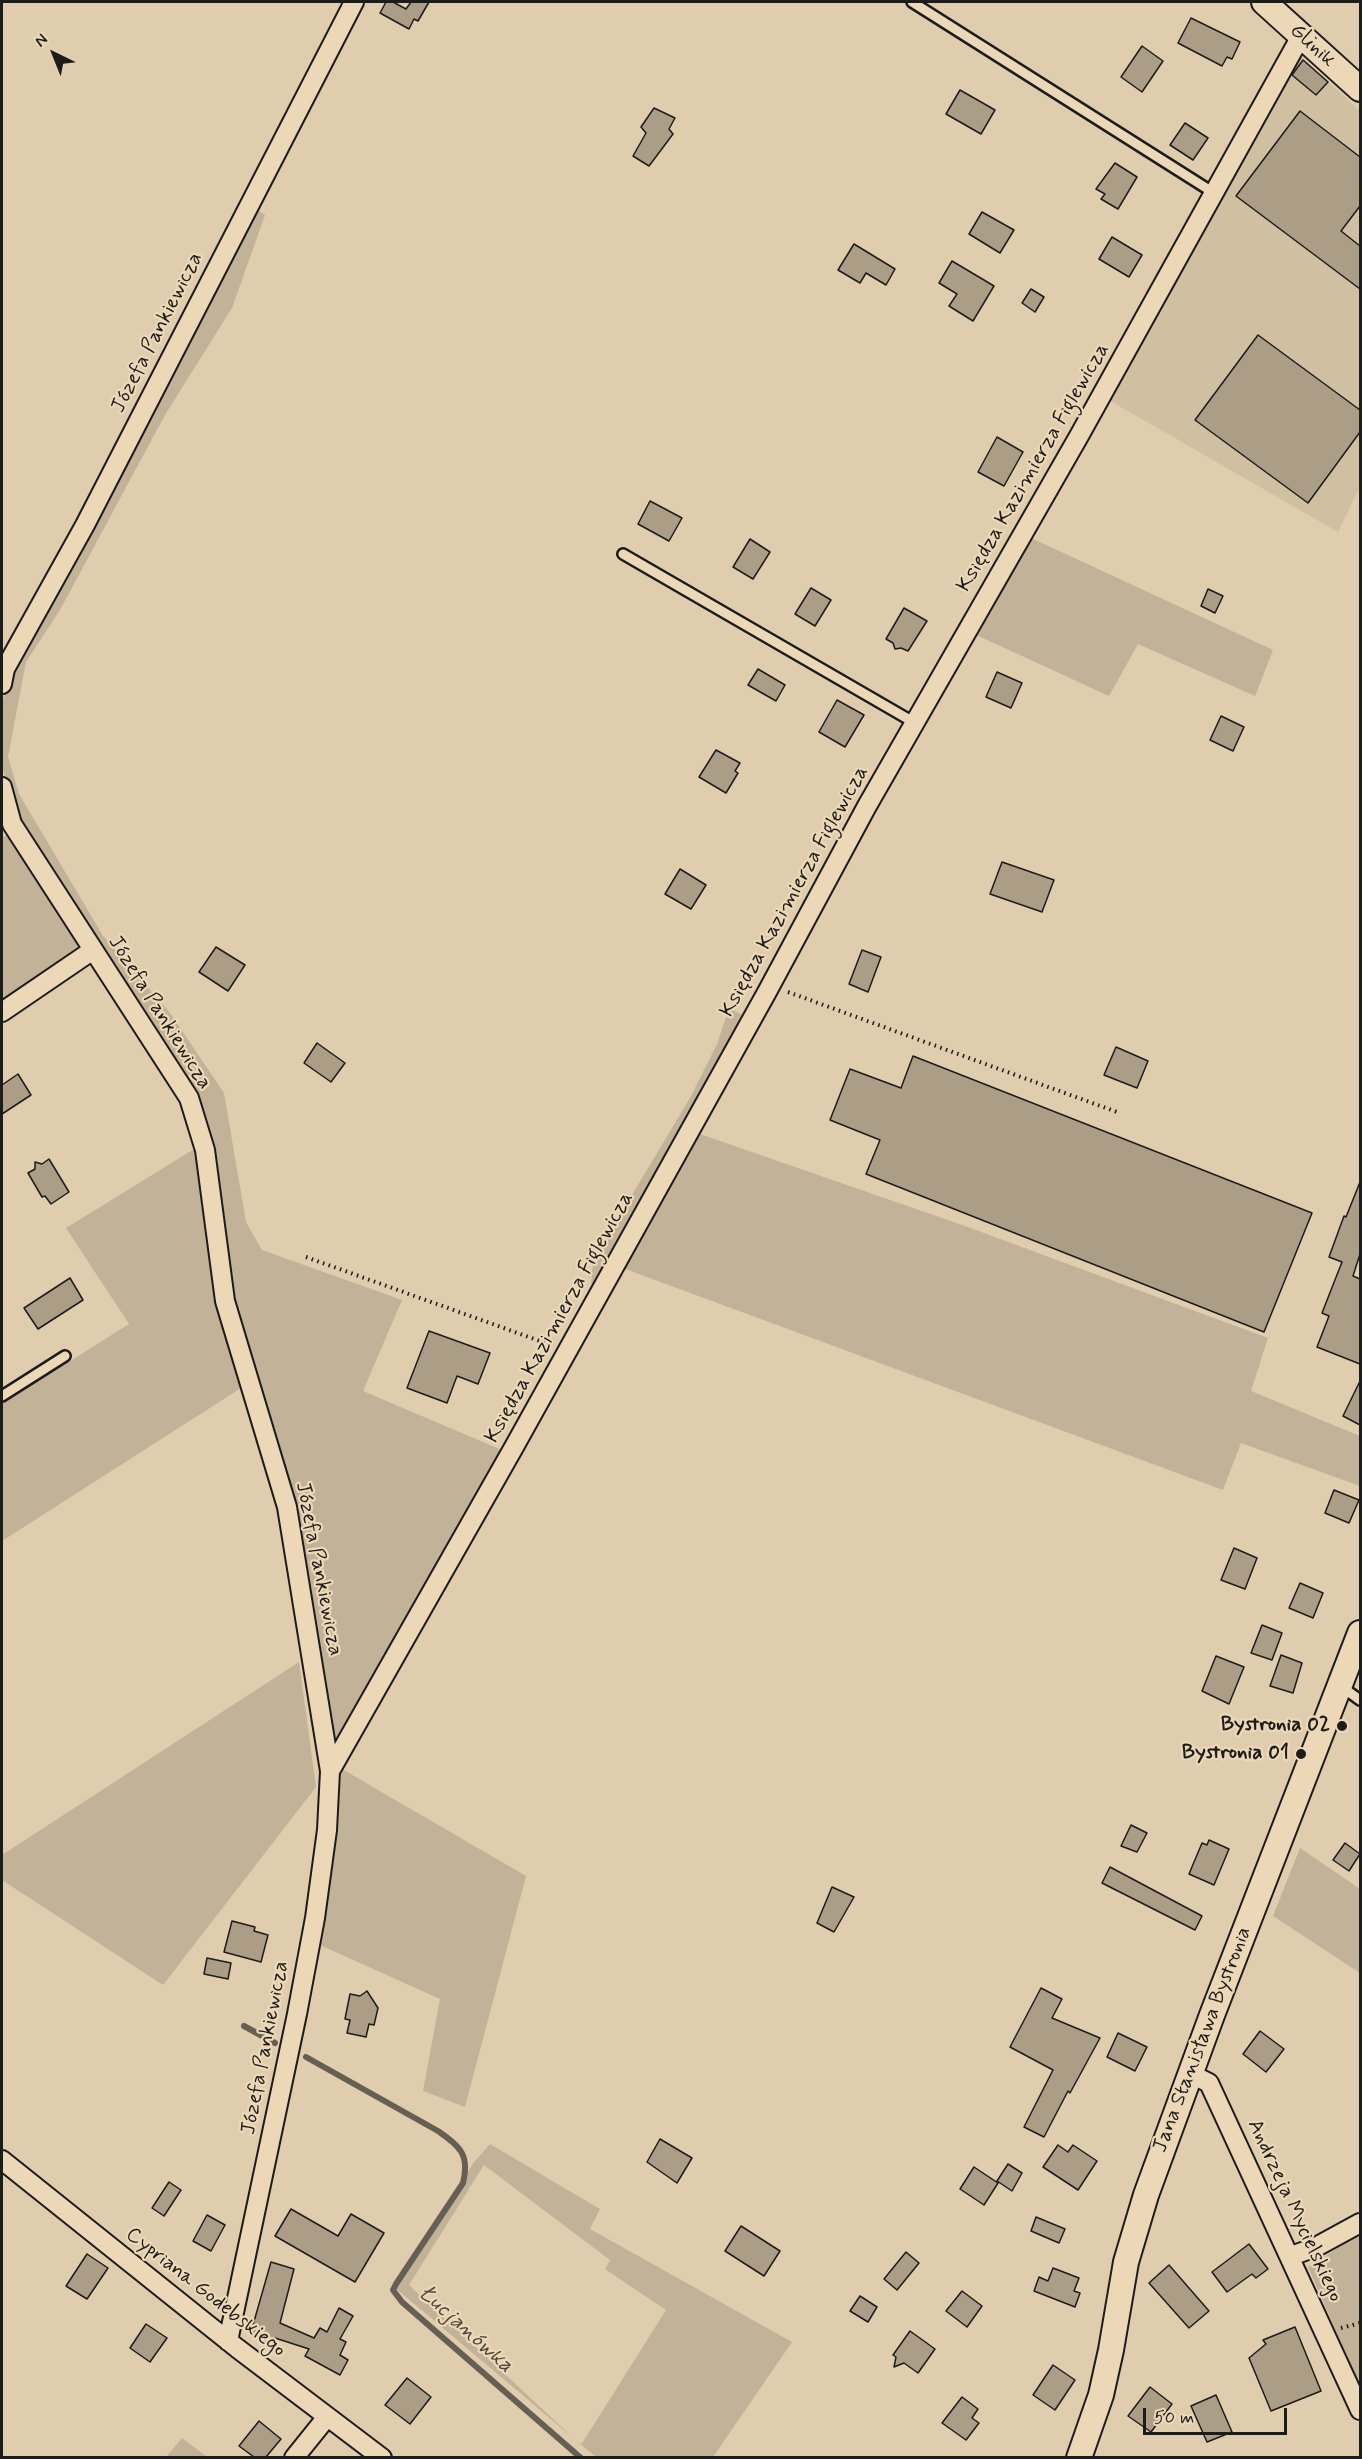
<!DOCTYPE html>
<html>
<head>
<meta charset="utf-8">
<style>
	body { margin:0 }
	#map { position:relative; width:1362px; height:2459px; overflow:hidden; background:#dfcdad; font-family:Mynerve,sans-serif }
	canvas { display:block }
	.frame { position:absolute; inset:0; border:3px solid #1c1c1c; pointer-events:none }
	.north { position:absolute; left:24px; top:24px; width:60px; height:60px; -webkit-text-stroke:4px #ecd8b6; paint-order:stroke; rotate:317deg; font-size:16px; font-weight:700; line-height:24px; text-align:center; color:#1c1c1c }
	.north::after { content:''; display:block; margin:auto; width:21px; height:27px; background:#1c1c1c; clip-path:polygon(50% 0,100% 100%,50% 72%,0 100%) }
	.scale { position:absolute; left:1143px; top:2408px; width:144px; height:27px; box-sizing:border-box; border:3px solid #1c1c1c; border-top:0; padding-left:8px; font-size:18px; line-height:21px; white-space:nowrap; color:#1c1c1c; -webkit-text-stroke:4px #ecd8b6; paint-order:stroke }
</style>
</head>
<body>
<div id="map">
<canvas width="1362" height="2459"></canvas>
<div class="frame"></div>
<div class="north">N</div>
<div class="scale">50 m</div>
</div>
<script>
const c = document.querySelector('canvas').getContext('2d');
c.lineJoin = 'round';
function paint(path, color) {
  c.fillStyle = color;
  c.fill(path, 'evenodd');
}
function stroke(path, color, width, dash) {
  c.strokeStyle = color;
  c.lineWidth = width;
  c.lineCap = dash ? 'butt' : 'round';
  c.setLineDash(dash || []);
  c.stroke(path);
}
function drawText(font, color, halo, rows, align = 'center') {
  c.font = font + ' Mynerve,sans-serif';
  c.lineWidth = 4.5;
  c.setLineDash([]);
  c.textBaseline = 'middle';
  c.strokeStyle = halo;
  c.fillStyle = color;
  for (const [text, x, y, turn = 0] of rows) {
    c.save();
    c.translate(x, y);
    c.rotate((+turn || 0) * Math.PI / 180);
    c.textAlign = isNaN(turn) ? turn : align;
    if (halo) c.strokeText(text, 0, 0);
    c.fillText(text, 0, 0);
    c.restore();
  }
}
const built = new Path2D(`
	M1301 56 1360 111V487L1338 532 1107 399Z`);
const green = new Path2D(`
	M253 207 265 215 232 308 165 415 60 610 26 662 8 757 19 794 103 936 170 1013 224 1093 246 1222 262 1250 402 1300 363 1391 504 1451 335 1753 232 1297 218 1176 200 1104 17 824 2 765V702L17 660Z
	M1029 537 1273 650 1255 696 1138 644 1109 696 972 633Z
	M6 835 86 949 2 1006V838Z
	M729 1008 746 1017 590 1301 593 1260 690 1098 717 1044Z
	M700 1134 965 1226 1268 1338 1251 1391 1360 1436V1486L1241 1443 1223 1490 620 1267 670 1178Z
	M199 1146 220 1301 241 1388 2 1541V1404L129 1324 66 1228Z
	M299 1662 316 1787 163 1985 2 1880V1855Z
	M342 1769 526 1876 465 2107 423 2091 440 1999 320 1945Z
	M1300 1848 1360 1889V1973L1273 1916Z
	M490 2144 600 2209 590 2229 792 2342 713 2457H596L393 2286 474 2162ZM484 2165 610 2260 605 2269 666 2310 581 2445 409 2285Z
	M1360 2234V2386L1308 2267Z
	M182 2438 207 2457H166Z`);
const stream = new Path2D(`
	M244 2026 275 2043
	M306 2057 438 2131C460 2146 470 2155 463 2183L396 2284 393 2290 402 2302 581 2458`);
const building = new Path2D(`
	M386 2H393L406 9 411 2H429L418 21 414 19 409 29 380 13Z
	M1191 18 1240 42 1232 59 1227 57 1222 66 1178 43Z
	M1142 46 1163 61 1142 92 1121 77Z
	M1303 60 1328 82 1316 95 1292 75Z
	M960 90 995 110 981 134 946 114Z
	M654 108 675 118 669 129 673 134 649 166 633 156 646 133 641 127Z
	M1300 111 1360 157V206L1341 231 1360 246V289L1236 196Z
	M1185 123 1208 138 1193 160 1170 145Z
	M1115 163 1137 177 1118 209 1101 199 1105 194 1096 189Z
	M982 212 1014 230 1000 253 969 234Z
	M1112 237 1142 255 1129 277 1099 259Z
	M854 244 895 269 886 285 866 273 860 283 838 270Z
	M952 261 994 286 973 321 949 306 957 294 939 283Z
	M1031 289 1044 297 1035 312 1022 303Z
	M1258 335 1360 410V432L1308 503 1195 420Z
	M997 437 1023 452 1004 486 978 472Z
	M650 501 682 518 669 541 638 524Z
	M750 539 770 552 753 579 733 567Z
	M811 588 831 600 815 626 795 614Z
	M1208 589 1223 596 1215 613 1201 606Z
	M904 608 927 621 908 651 901 648 895 649 893 643 886 639Z
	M758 669 785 685 776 701 748 685Z
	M997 672 1022 683 1011 708 986 697Z
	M837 700 864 715 845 747 819 732Z
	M1221 716 1244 727 1233 751 1210 740Z
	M716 750 740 763 735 771 738 773 726 793 699 777Z
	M1002 862 1054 880 1042 912 990 894Z
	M680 869 706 885 691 909 665 894Z
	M216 947 245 965 228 991 199 972Z
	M862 950 881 957 868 992 849 984Z
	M317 1043 345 1063 331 1082 304 1063Z
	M1116 1047 1148 1061 1137 1088 1104 1075Z
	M913 1056 1312 1213 1264 1332 866 1174 880 1140 830 1120 850 1069 901 1088Z
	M18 1074 31 1095 2 1114V1085Z
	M49 1159 69 1192 51 1204 45 1196 42 1197 28 1173 35 1169V1162L42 1164Z
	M1360 1182V1254L1353 1276 1360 1279V1364L1317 1347 1329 1316 1322 1313 1342 1262 1329 1257 1344 1216 1346 1217Z
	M70 1278 83 1300 38 1329 24 1308Z
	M429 1331 490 1353 478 1384 457 1376 447 1403 407 1388Z
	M1360 1381V1425L1343 1416Z
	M1334 1490 1359 1500 1349 1523 1325 1513Z
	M1234 1548 1257 1558 1245 1589 1221 1580Z
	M1300 1583 1323 1593 1313 1618 1289 1608Z
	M1262 1625 1282 1633 1272 1660 1251 1653Z
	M1281 1655 1302 1663 1293 1693 1270 1686Z
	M1216 1656 1244 1667 1229 1704 1202 1691Z
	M1131 1825 1147 1833 1137 1852 1121 1846Z
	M1209 1840 1229 1849 1214 1885 1189 1874 1202 1843 1207 1845Z
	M1345 1843 1360 1854 1349 1871 1333 1860Z
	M1110 1867 1202 1916 1195 1930 1102 1883Z
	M832 1887 854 1897 834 1932 817 1923Z
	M232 1921 255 1927 254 1931 268 1935 261 1962 224 1952Z
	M207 1958 231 1963 228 1979 204 1974Z
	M1041 1988 1062 1999 1052 2018 1100 2038 1070 2093 1068 2091 1044 2137 1024 2127 1053 2070 1010 2047Z
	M367 1991 378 2008 374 2025 369 2024 366 2037 347 2033 350 2020 345 2019 350 1994 360 1996Z
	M1260 2031 1284 2049 1266 2072 1243 2054Z
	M1118 2033 1147 2047 1135 2071 1107 2057Z
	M660 2139 692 2158 677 2183 647 2162Z
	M1058 2145 1068 2152 1073 2145 1097 2161 1078 2190 1043 2167Z
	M1008 2164 1022 2173 1012 2191 997 2181Z
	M974 2167 998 2183 984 2205 960 2189Z
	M169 2182 181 2190 164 2216 152 2208Z
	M291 2209 338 2236 351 2214 384 2233 355 2282 275 2236Z
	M207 2215 225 2225 211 2251 193 2241Z
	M1036 2217 1065 2229 1059 2243 1031 2231Z
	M741 2226 780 2251 764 2276 725 2251Z
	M1249 2244 1268 2269 1256 2278 1252 2274 1227 2292 1212 2272Z
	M906 2252 919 2263 897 2290 884 2279Z
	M87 2254 108 2268 87 2299 66 2286Z
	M271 2262 294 2269 280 2323 314 2338 320 2328 327 2332 339 2308 353 2316 340 2339 346 2342 340 2355 348 2360 340 2375 305 2356 309 2349 275 2338 274 2344 255 2338 256 2333 251 2332Z
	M1169 2265 1209 2311 1189 2328 1149 2283Z
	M1053 2268 1079 2278 1074 2291 1080 2293 1075 2307 1034 2291 1039 2277 1048 2281Z
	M962 2291 982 2306 967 2327 946 2311Z
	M860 2296 877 2307 868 2322 850 2311Z
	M146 2324 167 2338 150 2362 130 2348Z
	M1295 2327 1321 2391 1271 2411 1249 2358 1266 2344 1263 2340Z
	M910 2331 935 2349 918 2373 904 2363 894 2367 896 2357 893 2355Z
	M1053 2365 1075 2380 1055 2410 1033 2395Z
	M407 2378 431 2397 410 2424 385 2405Z
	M1150 2387 1172 2404 1151 2432 1128 2416Z
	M1216 2395 1232 2432 1207 2442 1191 2406Z
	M962 2397 978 2409 972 2418 979 2423 966 2440 942 2423Z
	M259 2421 281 2439 266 2457H254L239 2446Z`);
const path = new Path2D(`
	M788 992 1117 1112
	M306 1257 551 1345
	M1341 2328 1360 2323`);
const lane = new Path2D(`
	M912 2 1214 193
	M623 554 915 723
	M2 1396 65 1356
	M1342 1687 1360 1700`);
const street = new Path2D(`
	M2 684 5 669 85 525 354 2
	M2 787 12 824 189 1098 205 1150 225 1301 287 1507 330 1771 327 1830 315 1918 297 2014 228 2341
	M2 1012 93 950
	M330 1771 514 1447 767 992 867 806 1079 436 1301 36
	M1191 2074 1209 2083 1360 2410
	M2 2160 237 2348 382 2458
	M1291 2256 1316 2247 1360 2223
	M294 2458 327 2417`);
const secondary = new Path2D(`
	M1264 2 1360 89
	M1079 2458 1101 2395 1111 2350 1126 2262 1146 2195 1212 2015 1360 1633`);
const markers = [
	[1342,1726,6,"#1c1c1c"],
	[1301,1754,6,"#1c1c1c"]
];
const streetNames = [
	["Glinik",1312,46,42],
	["Józefa Pankiewicza",158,333,-63],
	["Księdza Kazimierza Figlewicza",1034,468,-60],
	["Księdza Kazimierza Figlewicza",795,892,-61],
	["Józefa Pankiewicza",159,1013,58],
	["Księdza Kazimierza Figlewicza",560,1318,-61],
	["Józefa Pankiewicza",318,1569,79],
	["Jana Stanisława Bystronia",1203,2040,-69],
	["Józefa Pankiewicza",266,2048,-79],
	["Andrzeja Mycielskiego",1294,2211,65],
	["Cypriana Godebskiego",205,2293,38]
];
const poiNames = [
	["Bystronia 02",1330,1726],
	["Bystronia 01",1289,1754]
];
const waterNames = [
	["Łucjanówka",465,2330,42]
];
paint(built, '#d0bfa1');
paint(green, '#c2b297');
stroke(stream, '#665f53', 6);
paint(building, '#ac9e86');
stroke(building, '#1c1c1c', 1.5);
stroke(lane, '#1c1c1c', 14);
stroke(street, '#1c1c1c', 22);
stroke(secondary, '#1c1c1c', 28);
stroke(path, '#1c1c1c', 4, [1.5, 4.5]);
stroke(lane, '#ecd8b6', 9);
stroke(street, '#ecd8b6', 18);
stroke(secondary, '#ecd8b6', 24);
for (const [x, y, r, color] of markers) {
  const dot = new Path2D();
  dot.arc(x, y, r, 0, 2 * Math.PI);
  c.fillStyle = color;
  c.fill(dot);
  stroke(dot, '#ecd8b6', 2);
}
drawText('21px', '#1c1c1c', '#ecd8b6', streetNames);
drawText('bold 21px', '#1c1c1c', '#ecd8b6', poiNames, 'right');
drawText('italic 22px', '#4d4840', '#ecd8b6', waterNames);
</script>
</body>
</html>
